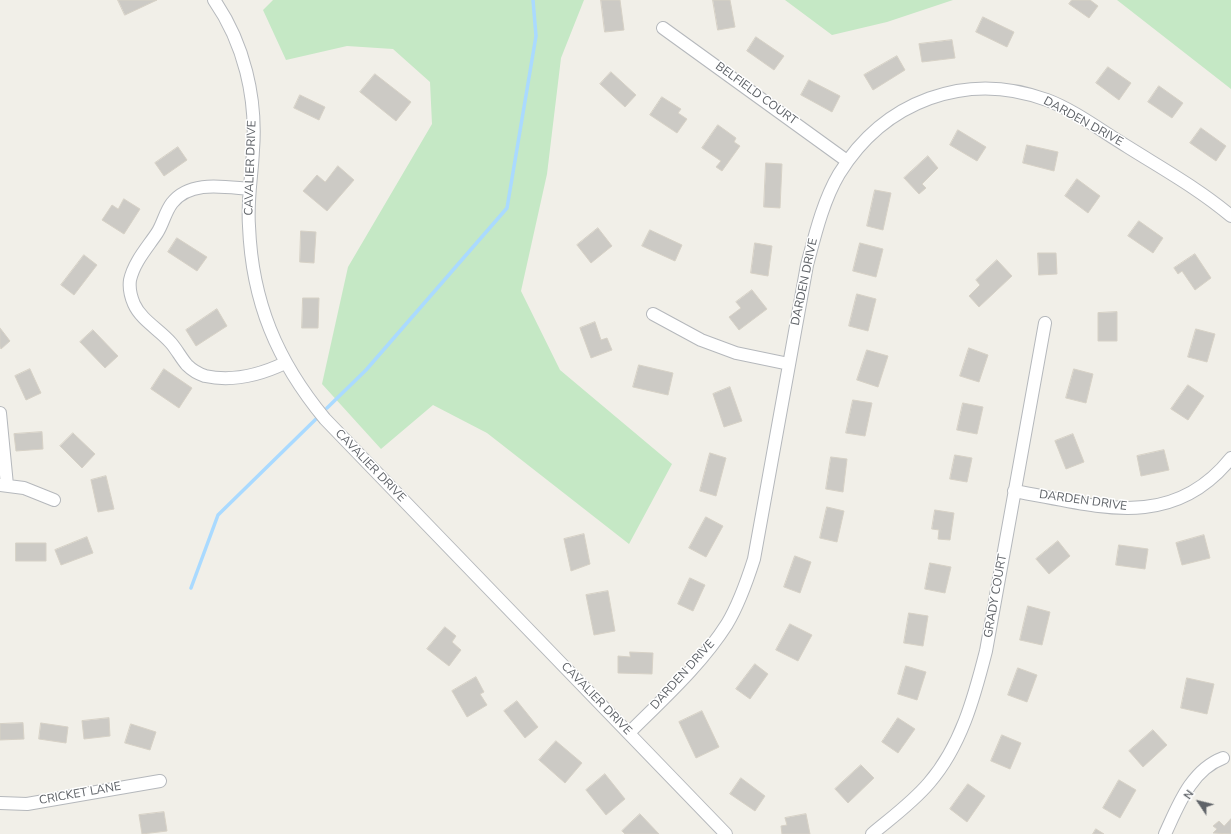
<!DOCTYPE html>
<html>
<head>
<meta charset="utf-8">
<style>
	body { margin:0 }
	#map { position:relative; width:1231px; height:834px; overflow:hidden; background:#f1efe8; font-family:"Nunito Sans",sans-serif }
	canvas { display:block }
	.north { position:absolute; left:1179px; top:782px; width:40px; height:40px; -webkit-text-stroke:3px #fff; paint-order:stroke; rotate:305deg; font-size:11px; font-weight:700; line-height:16px; text-align:center; color:#5f6368 }
	.north::after { content:''; display:block; margin:auto; width:14px; height:18px; background:#5f6368; clip-path:polygon(50% 0,100% 100%,50% 72%,0 100%) }
</style>
</head>
<body>
<div id="map">
<canvas width="1231" height="834"></canvas>
<div class="north">N</div>
</div>
<script>
const c = document.querySelector('canvas').getContext('2d');
c.lineJoin = 'round';
function paint(path, color) {
  c.fillStyle = color;
  c.fill(path, 'evenodd');
}
function stroke(path, color, width, dash) {
  c.strokeStyle = color;
  c.lineWidth = width;
  c.lineCap = dash ? 'butt' : 'round';
  c.setLineDash(dash || []);
  c.stroke(path);
}
function drawText(font, color, halo, rows, align = 'center') {
  c.font = font + ' "Nunito Sans",sans-serif';
  c.lineWidth = 3;
  c.setLineDash([]);
  c.textBaseline = 'middle';
  c.strokeStyle = halo;
  c.fillStyle = color;
  for (const [text, x, y, turn = 0] of rows) {
    c.save();
    c.translate(x, y);
    c.rotate((+turn || 0) * Math.PI / 180);
    c.textAlign = isNaN(turn) ? turn : align;
    if (halo) c.strokeText(text, 0, 0);
    c.fillText(text, 0, 0);
    c.restore();
  }
}
const green = new Path2D(`
	M273 0H584L561 58 547 174 521 291 560 370 672 464 629 544 487 433 433 405 381 449 322 384 348 267 432 124 430 82 393 49 347 46 286 60 263 10Z
	M785 0H953L887 22 832 35Z
	M1117 0H1231V89Z`);
const stream = new Path2D(`
	M327 408 366 370 507 208 536 36 533 0
	M191 588 218 515 316 419`);
const building = new Path2D(`
	M118 0H157L125 15Z
	M601 0H620L624 30 605 32Z
	M713 0H730L735 27 718 30Z
	M1072 0H1090L1098 6 1089 18 1069 4Z
	M983 17 1014 32 1007 47 976 32Z
	M756 37 784 56 774 70 747 51Z
	M952 40 955 58 922 62 919 44Z
	M897 56 905 70 873 90 864 75Z
	M1108 67 1131 83 1119 100 1096 83Z
	M611 72 636 95 625 107 600 84Z
	M375 74 411 102 396 121 360 92Z
	M809 80 840 96 832 112 801 95Z
	M1159 86 1183 103 1172 118 1148 102Z
	M300 95 325 107 319 120 294 108Z
	M662 97 681 109 678 113 687 119 677 133 650 115Z
	M718 125 736 138 734 142 740 146 722 171 716 167 721 161 702 148Z
	M1201 128 1226 146 1216 161 1190 143Z
	M958 130 986 147 977 161 950 145Z
	M1027 145 1058 152 1054 171 1023 163Z
	M178 147 187 160 164 176 155 163Z
	M928 156 938 168 922 184 926 188 919 194 904 178Z
	M766 163 782 164 780 208 764 207Z
	M338 166 354 180 327 211 303 191 317 175 325 182Z
	M1077 179 1100 196 1088 213 1065 196Z
	M875 190 891 193 883 230 867 226Z
	M124 199 140 209 124 234 102 220 112 205 118 209Z
	M1139 221 1163 238 1153 253 1128 236Z
	M598 228 612 246 591 263 577 245Z
	M650 230 682 245 675 261 642 246Z
	M301 231 316 232 314 263 300 262Z
	M177 238 207 257 197 271 168 252Z
	M755 243 772 246 768 276 751 273Z
	M860 243 883 249 876 277 853 271Z
	M1038 253H1056L1057 274 1039 275Z
	M1195 254 1211 278 1195 290 1182 271 1178 274 1174 268Z
	M84 255 97 265 74 295 61 285Z
	M997 260 1012 276 979 307 969 296 980 285 976 280Z
	M752 290 767 309 739 330 729 317 741 308 736 302Z
	M857 294 876 299 868 331 849 326Z
	M303 298H319L318 328H302Z
	M217 309 227 326 196 346 186 330Z
	M1117 312V341H1098V313Z
	M595 322 601 340 607 338 612 350 591 358 580 328Z
	M0 328 10 341 1 349 0 347Z
	M1196 329 1215 334 1207 362 1188 357Z
	M93 330 118 356 105 368 80 342Z
	M969 348 988 355 979 382 960 376Z
	M867 350 888 356 878 387 857 380Z
	M639 365 673 373 668 395 633 387Z
	M30 369 41 393 26 400 15 376Z
	M164 369 192 388 179 408 151 389Z
	M1074 369 1093 374 1086 403 1066 398Z
	M1188 385 1204 396 1188 420 1171 409Z
	M730 387 742 421 724 427 713 394Z
	M853 400 872 403 865 436 846 433Z
	M963 403 983 407 977 434 957 430Z
	M42 432 43 449 16 451 14 434Z
	M73 433 95 454 82 468 60 446Z
	M1073 434 1084 462 1066 469 1055 441Z
	M1164 450 1169 470 1141 476 1137 456Z
	M710 453 726 458 716 496 700 491Z
	M955 455 972 458 967 482 950 479Z
	M831 457 847 459 843 492 826 489Z
	M106 476 114 509 98 512 91 480Z
	M827 507 844 511 837 542 820 538Z
	M935 510 954 513 950 540 938 539 939 530 932 529Z
	M706 517 723 526 706 557 689 548Z
	M584 534 590 564 571 571 564 539Z
	M1204 535 1210 558 1182 565 1176 543Z
	M87 537 93 553 61 565 55 550Z
	M1058 541 1070 556 1049 574 1036 559Z
	M16 543H46V561H16Z
	M1119 545 1148 549 1145 569 1116 565Z
	M795 556 811 562 800 593 784 587Z
	M930 563 951 567 945 593 925 589Z
	M690 578 705 585 693 611 678 604Z
	M608 591 615 631 594 635 586 595Z
	M1028 606 1050 612 1042 645 1020 640Z
	M909 613 928 616 923 646 904 643Z
	M790 624 812 635 798 661 776 650Z
	M445 627 456 636 452 642 461 650 449 666 427 649Z
	M630 652 653 653 652 674 618 673V656L630 657Z
	M755 664 768 674 750 699 736 689Z
	M906 666 926 672 917 700 898 694Z
	M1018 668 1037 675 1027 702 1008 695Z
	M476 677 484 692 480 694 487 705 467 717 452 691Z
	M1187 678 1214 684 1207 714 1181 708Z
	M517 701 538 727 525 738 504 711Z
	M702 711 719 747 696 758 679 722Z
	M109 718 110 736 84 739 82 721Z
	M898 718 915 729 898 753 882 742Z
	M23 723 24 739 0 740V724Z
	M41 723 68 727 66 743 39 739Z
	M131 724 156 732 150 750 125 743Z
	M1153 730 1167 745 1143 767 1129 751Z
	M1002 735 1021 743 1010 769 991 761Z
	M556 741 582 763 565 783 539 760Z
	M861 765 874 778 848 803 835 789Z
	M605 774 625 799 606 815 586 790Z
	M741 778 765 796 755 811 730 794Z
	M1119 780 1136 790 1120 818 1103 808Z
	M968 784 985 796 967 822 950 809Z
	M164 812 167 831 142 834 139 815Z
	M640 814 659 834H625L622 831Z
	M806 814 810 834H782L781 826 787 825 785 818Z
	M1231 819V834L1213 833 1217 829 1213 826 1219 821 1224 826Z
	M1096 829 1104 834H1093Z`);
const minor = new Path2D(`
	M214 0C244 43 257 98 253 150 252 175 247 200 249 226 252 302 277 361 325 419L726 834
	M663 28 847 161
	M249 189C224 187 190 180 172 203 165 212 163 224 157 233 147 248 134 262 130 280 129 287 131 297 134 304 141 320 160 330 171 343 177 350 181 358 187 365 192 370 199 374 205 376 233 382 260 375 285 363
	M653 314 701 340 736 353 789 364
	M0 413 7 485
	M0 485 24 488 54 500
	M1014 491C1095 505 1171 533 1231 458
	M629 733C663 699 701 665 727 624 739 604 747 581 754 559L807 265C815 235 823 201 839 174 884 101 966 70 1047 100 1074 110 1103 132 1128 147 1163 169 1199 189 1231 216
	M0 803 27 804 160 781
	M872 834C891 818 912 803 929 783 961 746 974 698 986 651L1045 323
	M1165 834C1178 806 1191 770 1223 758`);
const streetNames = [
	["BELFIELD COURT",756,94,36],
	["DARDEN DRIVE",1083,122,29],
	["CAVALIER DRIVE",251,168,-88],
	["DARDEN DRIVE",805,282,-78],
	["CAVALIER DRIVE",370,466,46],
	["DARDEN DRIVE",1083,501,8],
	["GRADY COURT",996,596,-80],
	["DARDEN DRIVE",683,675,-48],
	["CAVALIER DRIVE",596,699,46],
	["CRICKET LANE",80,794,-10]
];
paint(green, '#c5e8c5');
stroke(stream, '#aadaff', 3.5);
paint(building, '#cccac5');
stroke(building, '#d6d1c6', 1);
stroke(minor, '#b5b8bc', 14);
stroke(minor, '#fff', 12);
drawText('12px', '#5f6368', '#fff', streetNames);
</script>
</body>
</html>
